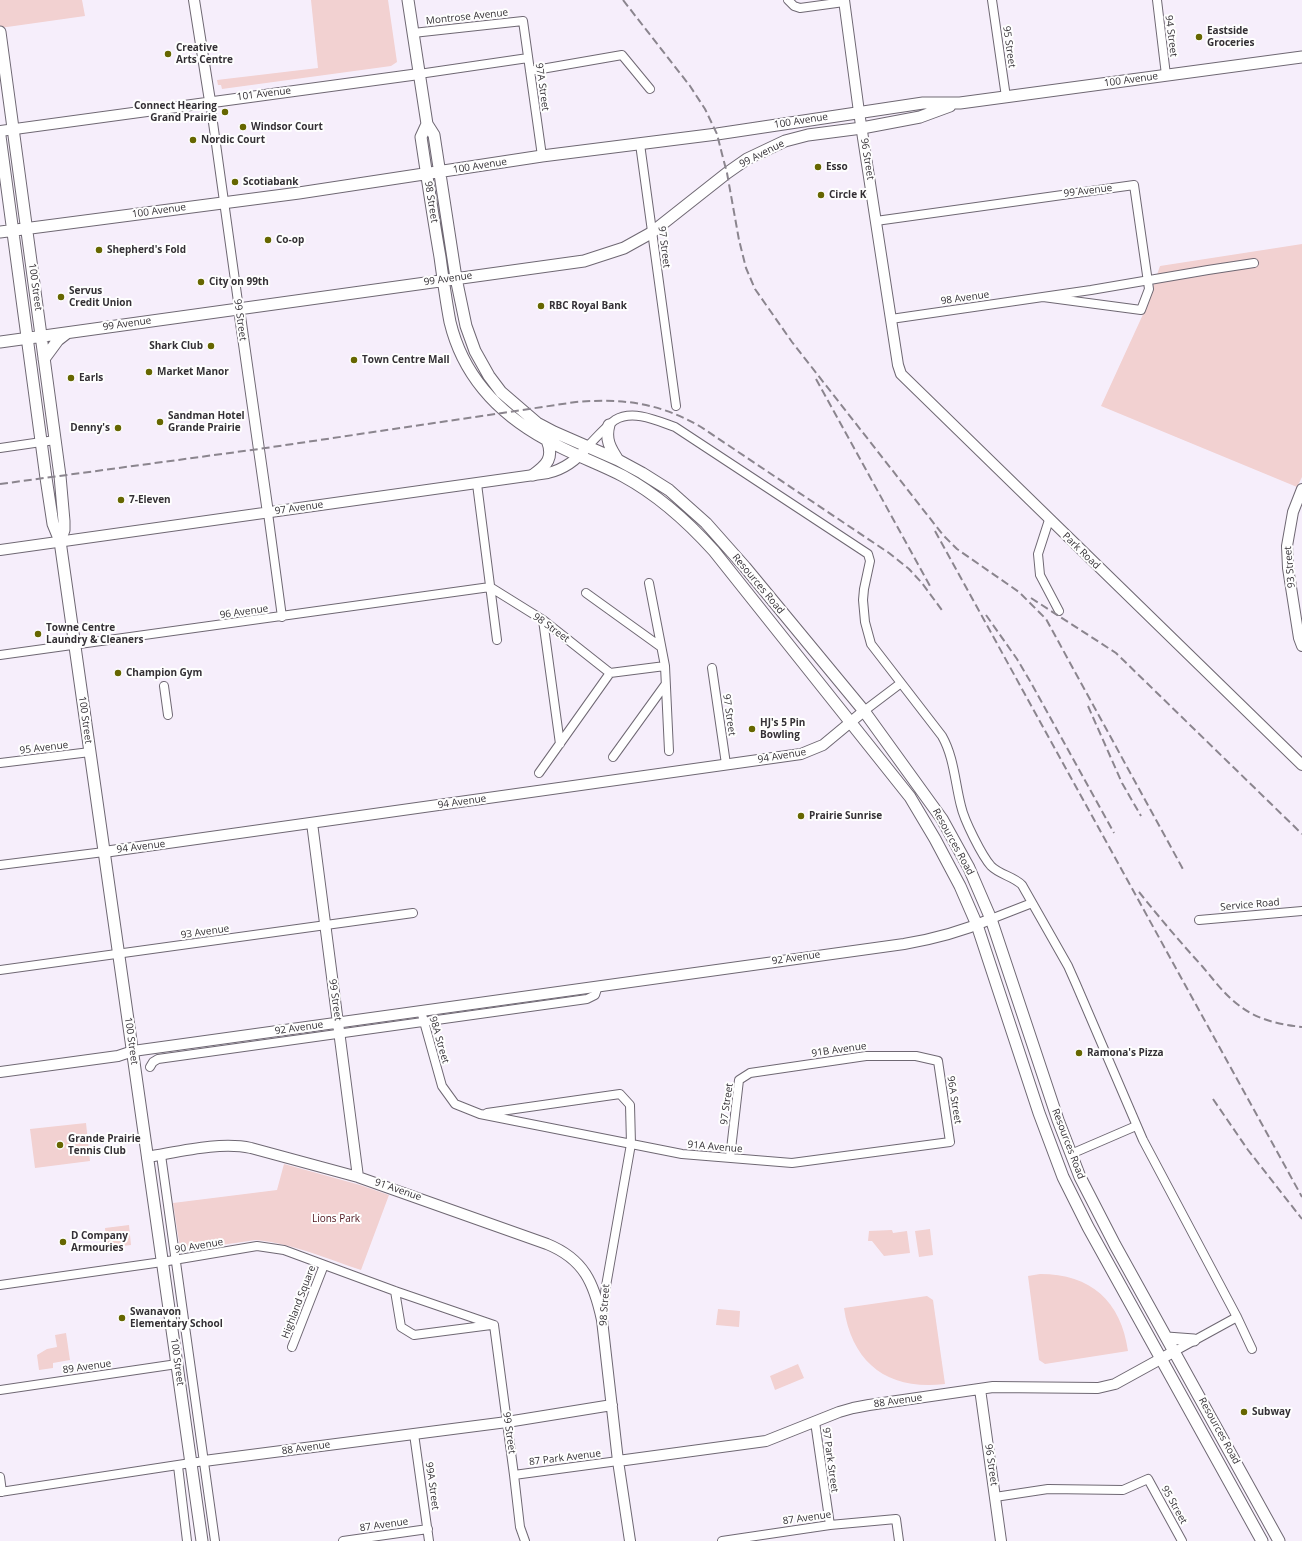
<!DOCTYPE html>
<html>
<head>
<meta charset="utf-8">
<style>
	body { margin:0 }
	canvas { display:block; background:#f6eefb }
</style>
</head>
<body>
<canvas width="1302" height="1541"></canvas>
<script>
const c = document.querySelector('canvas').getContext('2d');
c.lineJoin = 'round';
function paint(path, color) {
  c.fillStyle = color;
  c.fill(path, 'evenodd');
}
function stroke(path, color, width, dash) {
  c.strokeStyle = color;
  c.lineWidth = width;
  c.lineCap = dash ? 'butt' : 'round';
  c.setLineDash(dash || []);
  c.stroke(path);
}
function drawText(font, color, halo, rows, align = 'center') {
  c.font = font + ' "Open Sans",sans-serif';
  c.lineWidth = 4;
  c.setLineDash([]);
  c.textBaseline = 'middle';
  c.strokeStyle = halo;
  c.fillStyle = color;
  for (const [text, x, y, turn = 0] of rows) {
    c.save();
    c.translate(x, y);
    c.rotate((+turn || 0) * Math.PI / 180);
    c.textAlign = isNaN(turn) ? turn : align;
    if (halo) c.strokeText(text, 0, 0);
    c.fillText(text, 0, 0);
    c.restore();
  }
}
const green = new Path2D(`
	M0 0H82L85 16 0 28Z
	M311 0H388L397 62 391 66 222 89 221 85H218L217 80 318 68Z
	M1302 244V477L1297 487 1101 406 1145 310 1160 266Z
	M86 1123 90 1161 35 1168 30 1129Z
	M284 1164 360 1185 389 1195 361 1270C327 1259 292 1243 256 1240L186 1250 180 1248 173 1203 277 1190Z
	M129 1225 131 1245 107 1248 105 1228Z
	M930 1229 933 1255 919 1257 915 1231Z
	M892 1230 893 1233 907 1231 910 1253 884 1256 872 1241H868L869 1231Z
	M1040 1274C1091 1274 1121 1301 1128 1351L1045 1364 1039 1360 1028 1276Z
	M927 1296 933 1300 945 1384C889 1391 852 1364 844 1308Z
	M718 1309 740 1311 739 1327 716 1325Z
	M66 1333 70 1360 53 1363V1368L39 1370 37 1355 47 1349 57 1347 55 1335Z
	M798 1364 804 1378 775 1390 770 1376Z`);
const minor = new Path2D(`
	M788 0 794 6 800 8 844 2
	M992 0 1006 97
	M1157 0 1166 75
	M413 33 523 21 542 156
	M530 71 622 55 650 89
	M419 74 528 58
	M210 101 239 309
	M640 144 676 406
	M876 221 1134 185 1149 289 1141 310 1043 297
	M891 319 1091 290 1208 270 1254 263
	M588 446C596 438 605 427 615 420 633 409 658 421 675 427L868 554 870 561 864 589 863 600 865 622 871 644 942 736C954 757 955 783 961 806 964 820 982 856 991 866 1000 875 1013 876 1022 885L1068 966 1076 984 1143 1140 1237 1317 1252 1349
	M0 448 55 440
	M477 484 497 640
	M268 513 282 617
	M1049 520 1038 554 1040 575 1059 611
	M649 583 665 666 669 751
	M490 587 543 620 610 673
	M586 593 661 647
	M543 620 560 744
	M0 655 490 587
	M712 668 726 764
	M164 686 168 715
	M864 711 901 683
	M613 757 665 685
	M0 763 90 752
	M539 773 610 673 665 666
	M0 865 104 852
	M991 919 1032 903
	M1199 920 1302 911
	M0 970 413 913
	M421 1011 442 1086 455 1104 480 1114 682 1154 792 1163 950 1142 938 1061 916 1056H866L750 1073 739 1080 730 1158
	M150 1067 153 1062 158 1059 587 999 595 995 598 986
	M487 1113 620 1094 630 1105 631 1144 606 1286 602 1315
	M1071 1154 1136 1126
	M161 1155 215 1541
	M0 1285 162 1262 257 1246 284 1250 395 1291 494 1325
	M395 1291 401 1327 414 1335 491 1325
	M494 1325 514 1475 520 1527 525 1541
	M292 1347 324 1265
	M1175 1351 1237 1317
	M0 1390 177 1364
	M815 1422 830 1525
	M414 1434 429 1541
	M178 1466 187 1541
	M514 1475 618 1461
	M0 1477 2 1492
	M0 1492 204 1461
	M995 1497 1048 1489 1123 1490 1148 1479 1182 1541
	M343 1541 428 1529
	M722 1541 830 1525 896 1519 899 1541`);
const tertiary = new Path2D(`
	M194 0 210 101
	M844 0 859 112 898 365 901 374 1302 765
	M0 131 419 74
	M239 309 268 513
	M1302 489 1293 512 1287 546 1288 568 1299 638 1302 646
	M0 550 548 473C565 469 577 460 588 446
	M312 823 358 1177
	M104 852 801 754 823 745 864 711
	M0 1072 118 1056 133 1051 191 1043 904 944C934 939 963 931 991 919
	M147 1157C178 1152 220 1141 251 1148L358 1177 547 1244C584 1259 594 1283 602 1320L618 1461 630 1541
	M980 1389 1001 1541
	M204 1461 507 1422 612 1405
	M618 1461 766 1441 839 1412 853 1408 869 1405 993 1387 1098 1388 1115 1384 1175 1351`);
const secondary = new Path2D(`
	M408 0 427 124 434 135 456 278 466 326 475 351 489 376 501 392 537 423 554 432 618 460 642 473 669 490 706 523 745 567 864 711 942 819 969 868 991 919 1058 1120 1080 1177 1115 1245 1279 1541
	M0 32 60 476 64 521V530L60 541
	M427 124 421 137C427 177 433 217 440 257 443 279 446 301 450 322 463 376 499 414 547 440 571 454 598 463 623 476 658 495 687 521 714 551L910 797 935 839 960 886 977 925 1039 1113 1063 1177 1088 1227 1262 1541
	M0 136 46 478 53 524 60 541 202 1541
	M0 232 299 193 542 156 717 134 923 103H960L1302 57
	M0 342 584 261 624 248 651 233 727 173 747 159 785 141 808 135 862 128 920 117 950 106
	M44 359 58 340 67 333
	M609 425C605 439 610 448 618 460
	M533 475C547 465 554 458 547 440
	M1167 1338 1194 1340`);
const rail = new Path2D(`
	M623 0 690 86 705 109 717 134 722 154 727 173 739 240 746 268 755 289 792 342 943 535 957 549 1019 592 1046 619 1184 871
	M816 379 930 586
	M0 484 259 449 576 402C623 398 660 403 701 427L889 553 909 569 922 583 944 613
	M935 531 1302 1197
	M1031 598 1116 653 1302 834
	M986 615 1017 659 1030 681 1114 833
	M1088 706 1122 783 1141 816
	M1139 892C1159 917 1180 942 1202 966 1218 985 1229 1001 1252 1014 1268 1022 1285 1025 1302 1027
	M1213 1099 1248 1150 1302 1219`);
const markers = [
	[1199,37,4,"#660"],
	[168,54,4,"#660"],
	[225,112,4,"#660"],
	[243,127,4,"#660"],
	[193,140,4,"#660"],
	[818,167,4,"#660"],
	[235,182,4,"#660"],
	[821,195,4,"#660"],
	[268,240,4,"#660"],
	[99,250,4,"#660"],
	[201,282,4,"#660"],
	[61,297,4,"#660"],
	[541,306,4,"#660"],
	[211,346,4,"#660"],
	[354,360,4,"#660"],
	[149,372,4,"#660"],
	[71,378,4,"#660"],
	[160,422,4,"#660"],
	[118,428,4,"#660"],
	[121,500,4,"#660"],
	[38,634,4,"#660"],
	[118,673,4,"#660"],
	[752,729,4,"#660"],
	[801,816,4,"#660"],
	[1079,1053,4,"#660"],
	[60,1145,4,"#660"],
	[63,1242,4,"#660"],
	[122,1318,4,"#660"],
	[1244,1412,4,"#660"]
];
const streetNames = [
	["Montrose Avenue",467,17,-6],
	["94 Street",1171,36,83],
	["95 Street",1009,47,82],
	["100 Avenue",1131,80,-8],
	["97A Street",542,87,82],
	["101 Avenue",264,94,-7],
	["100 Avenue",801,121,-9],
	["99 Avenue",762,154,-27],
	["96 Street",867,159,81],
	["100 Avenue",480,166,-9],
	["99 Avenue",1088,191,-7],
	["98 Street",431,202,81],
	["100 Avenue",159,211,-8],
	["97 Street",664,247,83],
	["99 Avenue",448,279,-8],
	["100 Street",35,287,82],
	["98 Avenue",965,298,-8],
	["99 Street",240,320,82],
	["99 Avenue",127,324,-8],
	["97 Avenue",299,508,-8],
	["Park Road",1081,551,44],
	["93 Street",1290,567,-95],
	["Resources Road",758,584,50],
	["96 Avenue",244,612,-8],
	["98 Street",551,628,36],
	["97 Street",729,715,82],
	["100 Street",85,720,82],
	["95 Avenue",44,748,-7],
	["94 Avenue",782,756,-9],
	["94 Avenue",462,802,-8],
	["Resources Road",953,842,61],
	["94 Avenue",141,847,-7],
	["Service Road",1250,905,-5],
	["93 Avenue",205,932,-8],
	["92 Avenue",796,958,-8],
	["99 Street",335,1000,82],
	["92 Avenue",299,1028,-8],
	["98A Street",439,1040,74],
	["100 Street",131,1041,82],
	["91B Avenue",839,1050,-8],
	["96A Street",954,1100,81],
	["97 Street",727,1104,-82],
	["Resources Road",1068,1144,69],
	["91A Avenue",715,1147,5],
	["91 Avenue",398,1190,19],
	["90 Avenue",199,1246,-9],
	["Highland Square",299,1302,-69],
	["98 Street",605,1305,-86],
	["100 Street",177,1362,82],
	["89 Avenue",87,1367,-8],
	["88 Avenue",898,1401,-8],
	["Resources Road",1219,1431,61],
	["99 Street",509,1433,82],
	["88 Avenue",306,1448,-8],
	["87 Park Avenue",565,1458,-7],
	["97 Park Street",830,1460,82],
	["96 Street",991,1465,82],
	["99A Street",432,1486,82],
	["95 Street",1174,1505,61],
	["87 Avenue",807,1518,-8],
	["87 Avenue",384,1525,-8]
];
const poiNames = [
	["Eastside",1207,31],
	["Groceries",1207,43],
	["Creative",176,48],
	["Arts Centre",176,60],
	["Connect Hearing",217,106,"right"],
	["Grand Prairie",217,118,"right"],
	["Windsor Court",251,127],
	["Nordic Court",201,140],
	["Esso",826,167],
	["Scotiabank",243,182],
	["Circle K",829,195],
	["Co-op",276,240],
	["Shepherd's Fold",107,250],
	["City on 99th",209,282],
	["Servus",69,291],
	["Credit Union",69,303],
	["RBC Royal Bank",549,306],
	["Shark Club",203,346,"right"],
	["Town Centre Mall",362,360],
	["Market Manor",157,372],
	["Earls",79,378],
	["Sandman Hotel",168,416],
	["Grande Prairie",168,428],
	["Denny's",110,428,"right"],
	["7-Eleven",129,500],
	["Towne Centre",46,628],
	["Laundry & Cleaners",46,640],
	["Champion Gym",126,673],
	["HJ's 5 Pin",760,723],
	["Bowling",760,735],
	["Prairie Sunrise",809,816],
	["Ramona's Pizza",1087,1053],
	["Grande Prairie",68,1139],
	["Tennis Club",68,1151],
	["D Company",71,1236],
	["Armouries",71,1248],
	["Swanavon",130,1312],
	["Elementary School",130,1324],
	["Subway",1252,1412]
];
const parkNames = [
	["Lions Park",336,1219]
];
paint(green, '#f2d1d1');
stroke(minor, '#6f6873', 10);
stroke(tertiary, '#6f6873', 12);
stroke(secondary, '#6f6873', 13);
stroke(minor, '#fff', 8);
stroke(tertiary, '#fff', 10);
stroke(secondary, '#fff', 11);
stroke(rail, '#8b858e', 2, [8, 4]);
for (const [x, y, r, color] of markers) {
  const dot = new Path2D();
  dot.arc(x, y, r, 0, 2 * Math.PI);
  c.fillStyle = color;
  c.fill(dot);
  stroke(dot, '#fefefe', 1.5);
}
drawText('10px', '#343035', '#fefefe', streetNames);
drawText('bold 10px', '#343035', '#fefefe', poiNames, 'left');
drawText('10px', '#4e131c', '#fefefe', parkNames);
</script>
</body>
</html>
